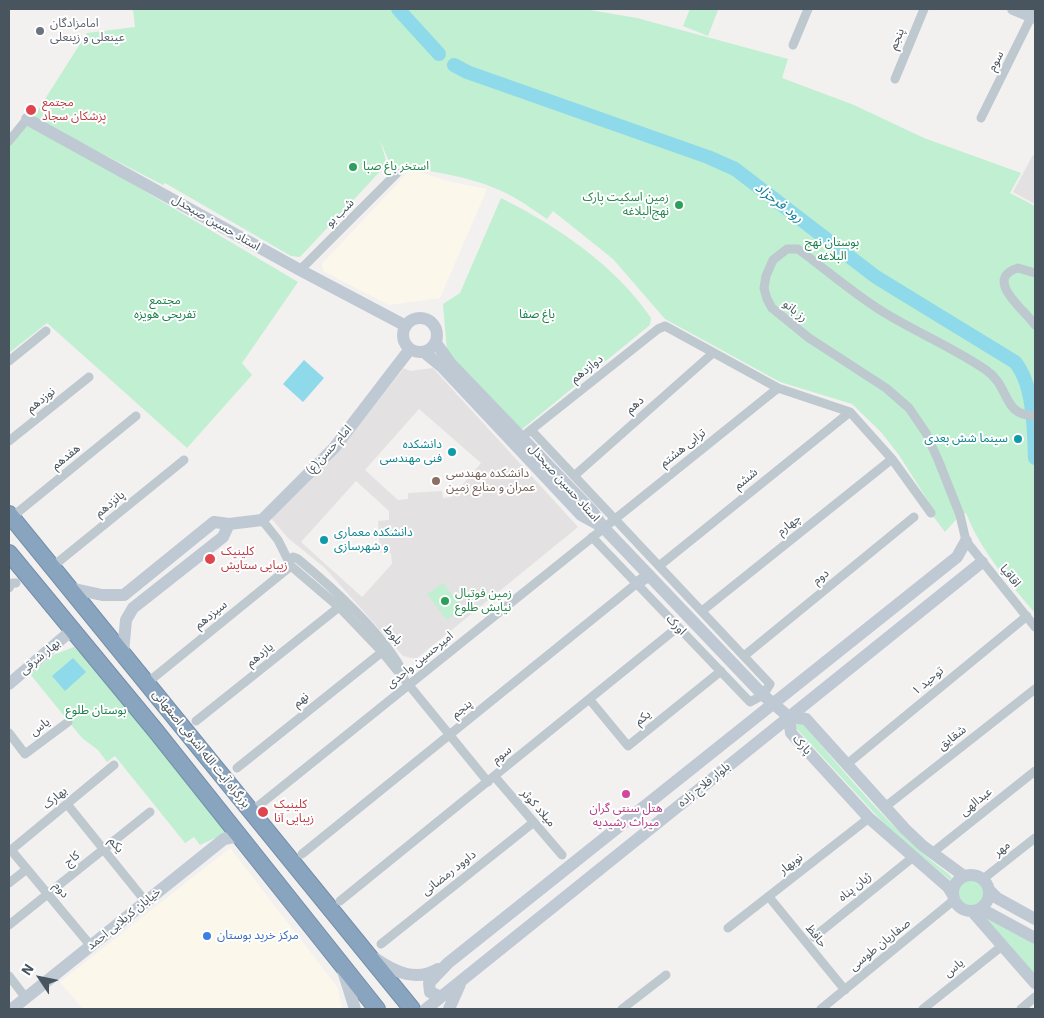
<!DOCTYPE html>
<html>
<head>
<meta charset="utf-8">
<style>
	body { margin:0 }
	#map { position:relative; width:1044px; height:1018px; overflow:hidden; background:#f3f0f0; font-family:"IBM Plex Sans",sans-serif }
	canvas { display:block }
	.frame { position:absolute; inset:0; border:10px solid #48545e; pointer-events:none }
	.north { position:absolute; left:15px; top:953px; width:50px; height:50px; -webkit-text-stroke:4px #fff; paint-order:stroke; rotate:304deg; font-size:14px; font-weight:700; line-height:20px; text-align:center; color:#48545e }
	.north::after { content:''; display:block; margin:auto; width:18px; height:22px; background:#48545e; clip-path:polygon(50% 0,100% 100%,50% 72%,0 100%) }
</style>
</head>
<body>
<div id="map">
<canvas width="1044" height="1018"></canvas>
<div class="frame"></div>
<div class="north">N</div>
</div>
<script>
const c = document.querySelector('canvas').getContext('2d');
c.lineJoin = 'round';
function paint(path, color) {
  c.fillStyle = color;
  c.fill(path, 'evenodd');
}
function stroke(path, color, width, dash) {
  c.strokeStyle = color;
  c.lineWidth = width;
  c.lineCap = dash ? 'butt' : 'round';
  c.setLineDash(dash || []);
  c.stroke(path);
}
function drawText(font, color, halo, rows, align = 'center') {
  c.font = font + ' "IBM Plex Sans","Noto Sans Arabic",sans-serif';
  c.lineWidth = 4;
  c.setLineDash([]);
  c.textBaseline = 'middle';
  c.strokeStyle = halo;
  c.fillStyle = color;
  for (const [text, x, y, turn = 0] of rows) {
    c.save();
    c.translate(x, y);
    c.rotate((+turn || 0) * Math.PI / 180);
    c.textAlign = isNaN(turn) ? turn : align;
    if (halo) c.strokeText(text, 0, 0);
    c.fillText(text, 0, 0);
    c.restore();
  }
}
const commercial = new Path2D(`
	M411 169 451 182 487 189 440 298 389 305 323 271 322 264Z
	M230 848 338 988 342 1009H83L60 982Z`);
const education = new Path2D(`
	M1033 155 1035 156V204L1013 192Z
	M404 368 410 371 433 368 578 527 416 659 403 656 325 568 288 538 271 518 340 448ZM419 409 481 463 452 497 443 498 442 491 408 493V499L398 500 365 470ZM356 481 389 511V520L378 521 380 553H391L392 564 362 597 301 542Z`);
const green = new Path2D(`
	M133 9H584L637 18 788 59 782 78 854 105 924 138 1021 173 1010 193 1035 206V613C1009 582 981 552 966 513L960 515 945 532 933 516 935 512 899 455 881 432 852 404 780 382 665 319 613 259 553 211 547 219C536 212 526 204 515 198 478 176 431 172 390 164L380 140 387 164 300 257 291 256 165 183 163 185 33 118 87 33 135 27Z
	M690 9 718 10 708 36 683 26Z
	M33 125 298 282 242 363 252 375 187 448 47 323 9 353V146L24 127Z
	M501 198C557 226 616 266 651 318L650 325 521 430 447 352 443 304 460 293Z
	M443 583 462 609 447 620 427 594Z
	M74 647 100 673 231 833H226L200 845 194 837 185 843 115 756 107 762 98 750 82 738 30 674 53 655Z
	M797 721 803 724C849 777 893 833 950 875L952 878 950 880 890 830 794 726Z
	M957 893a15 15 0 1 1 30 0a15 15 0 1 1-30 0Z
	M981 914 1035 945V975Z`);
const water = new Path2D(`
	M304 360 324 378 303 402 283 384Z
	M73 658 86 672 65 691 52 676Z`);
const river = new Path2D(`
	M398 9 439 54
	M454 65 467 72 708 157 735 169 876 277 1015 362C1034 385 1034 430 1035 458`);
const street = new Path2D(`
	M793 45 808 9
	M895 79 924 9
	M981 118 1035 9
	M9 141 27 119
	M300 270 397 173
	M1035 273 1018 268C982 279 1026 311 1035 325
	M9 361 46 331
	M1035 416C1001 415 1011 387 986 370 953 347 915 332 880 310 852 292 825 269 798 249H787L773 260 766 276 764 288 767 299 772 308 809 338 886 388 909 408 926 433 939 462 960 515 966 541 1035 627
	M531 430 770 684 763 695 750 702 592 537
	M527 433 658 329 665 326 778 388 850 412 892 459 931 513
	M9 441 89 377
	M574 476 713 353
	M12 517 136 416
	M262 520 278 540 289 562
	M291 566 339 607 382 652 488 782
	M291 566 289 562 293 557 298 559C332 587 385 635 404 674
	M659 566 850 412
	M52 567 184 460
	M9 588 12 583H16
	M702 611 892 459
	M744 656 914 517
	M147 683 291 566
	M590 700 628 746 721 671
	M196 721 339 607
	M9 733 25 754 68 722
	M846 765 1027 616
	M237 768 382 652
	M495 777 562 855
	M67 804 146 902
	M885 807 1035 689
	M252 811 778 388
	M932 853 1035 771
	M302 854 636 584
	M983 879 1035 838
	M9 883 27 869
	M769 897 845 990
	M340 901 678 627
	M9 925 150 812
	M728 928 869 818
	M814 937 912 858
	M381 944 534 822
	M91 946 11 850 114 765
	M9 976 26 998
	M622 1009 666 975
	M821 1009 954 900
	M923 1009 1002 946
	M1021 1009 1035 997`);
const secondary = new Path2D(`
	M1013 9 1035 18
	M27 119 300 270 406 326
	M403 335a17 17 0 1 1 34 0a17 17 0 1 1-34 0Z
	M436 343 451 364 593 512 603 527 763 695 789 717
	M424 352 441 366 581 515 601 526
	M636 584 649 575
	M70 588 102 595H124L214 522 229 524 262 520 334 448 410 349
	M123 653 126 620 133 608 223 537 229 524
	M9 684 72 630
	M789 717 791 733 869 818 948 887 953 895
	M789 717 806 719 905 829 923 846 964 876
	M953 893a18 18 0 1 1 36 0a18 18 0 1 1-36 0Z
	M990 891 997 898 1035 919
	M978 910 989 913 1035 938
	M972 911 1035 983
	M376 959C395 972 416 982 438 969
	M343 971 355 1009
	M441 997 430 992 429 983 448 963 957 557 966 541
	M12 1009 224 839 239 836
	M426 1009 982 562
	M449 1009 460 984`);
const highway = new Path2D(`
	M9 514 412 1009
	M9 553 155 730 377 1009`);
const markers = [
	[40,31,5,"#6b7280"],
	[31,110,6,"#e0444e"],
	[353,167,5,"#2e9e5b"],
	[679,205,5,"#2e9e5b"],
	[1018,439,5,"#0f9aa8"],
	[452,452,5,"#0f9aa8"],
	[436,481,5,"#8d6e63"],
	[324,540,5,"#0f9aa8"],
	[210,559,6,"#e0444e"],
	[445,601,5,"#2e9e5b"],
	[626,794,5,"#d1479c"],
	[263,812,6,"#e0444e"],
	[207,936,5,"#3f7fe0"]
];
const worshipNames = [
	["امامزادگان",50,24],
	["عینعلی و زینعلی",50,38]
];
const streetNames = [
	["پنجم",897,39,-68],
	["سوم",996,61,-63],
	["شب بو",340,213,-45],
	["استاد حسین صبحدل",216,223,30],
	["رز بانو",795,311,39],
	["دوازدهم",587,369,-38],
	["نوزدهم",41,400,-38],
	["دهم",635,405,-41],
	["ترابی هشتم",683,448,-38],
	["امام حسن(ع)",329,450,-48],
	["هفدهم",66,457,-39],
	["ششم",746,479,-39],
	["استاد حسین صبحدل",564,483,48],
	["پانزدهم",110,504,-39],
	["چهارم",789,525,-38],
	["اقاقیا",1010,576,51],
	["دوم",821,577,-39],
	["سیزدهم",211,615,-39],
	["اورک",676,625,46],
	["بلوط",393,635,48],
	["یازدهم",260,655,-39],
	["بهار شرقی",40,657,-40],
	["امیرحسین واحدی",420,660,-39],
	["توحید ۱",928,681,-40],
	["نهم",301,700,-39],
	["پنجم",462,709,-39],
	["یکم",643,718,-39],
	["یاس",40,727,-37],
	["شقایق",952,738,-38],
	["پارک",802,745,48],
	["بزرگراه آیت الله اشرفی اصفهانی",201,749,51],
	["سوم",502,755,-39],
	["بلوار فلاح زاده",704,785,-39],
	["بهارک",55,798,-40],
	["عبدالهی",976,802,-39],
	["میلاد کوثر",538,808,49],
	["یکم",116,845,51],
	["مهر",1002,849,-39],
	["کاج",72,859,-39],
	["نوبهار",791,864,-38],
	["داوود رمضانی",449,873,-38],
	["ژیان پناه",855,887,-39],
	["دوم",61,890,50],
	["خیابان کربلایی احمد",124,919,-39],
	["حافظ",816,936,51],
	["صفاریان طوسی",880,945,-39],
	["یاس",954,968,-39]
];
const healthNames = [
	["مجتمع",42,103],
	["پزشکان سجاد",42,117],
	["کلینیک",221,552],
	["زیبایی ستایش",221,566],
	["کلینیک",274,805],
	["زیبایی آنا",274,819]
];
const leisureNames = [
	["استخر باغ صبا",363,167],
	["زمین اسکیت پارک",669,198,"right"],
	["نهج‌البلاغه",669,212,"right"],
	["زمین فوتبال",455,594],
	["نیایش طلوع",455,608]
];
const parkNames = [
	["بوستان نهج",832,243],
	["البلاغه",832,257],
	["مجتمع",165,301],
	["تفریحی هویزه",165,315],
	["باغ صفا",537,315],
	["بوستان طلوع",96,711]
];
const cultureNames = [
	["سینما شش بعدی",1008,439],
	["دانشکده",442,445],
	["فنی مهندسی",442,459],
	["دانشکده معماری",334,533,"left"],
	["و شهرسازی",334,547,"left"]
];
const educationNames = [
	["دانشکده مهندسی",446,474],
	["عمران و منابع زمین",446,488]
];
const hotelNames = [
	["هتل سنتی گران",626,809],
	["میراث رشیدیه",626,823]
];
const shopNames = [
	["مرکز خرید بوستان",217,936]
];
const waterNames = [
	["رود فرحزاد",779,203,37]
];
paint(commercial, '#fcf7eb');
paint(education, '#e4e1e2');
paint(green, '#c0efd1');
paint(water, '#8edaeb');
stroke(river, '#8edaeb', 14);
stroke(highway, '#748faa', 18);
stroke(street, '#bec8cf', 9);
stroke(secondary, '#bfc9d4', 12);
stroke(highway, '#89a4be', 16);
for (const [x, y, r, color] of markers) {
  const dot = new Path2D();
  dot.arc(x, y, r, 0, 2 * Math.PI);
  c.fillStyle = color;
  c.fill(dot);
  stroke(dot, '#fff', 2);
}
drawText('12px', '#5b616d', '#fff', worshipNames, 'left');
drawText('12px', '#48545e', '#fff', streetNames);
drawText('12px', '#be3a42', '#fff', healthNames, 'left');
drawText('12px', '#27864d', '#fff', leisureNames, 'left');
drawText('12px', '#197f4a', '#fff', parkNames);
drawText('12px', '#0d838f', '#fff', cultureNames, 'right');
drawText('12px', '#785e54', '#fff', educationNames, 'left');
drawText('12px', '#b23c85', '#fff', hotelNames);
drawText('12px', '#366cbe', '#fff', shopNames, 'left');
drawText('italic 14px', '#0f819b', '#fff', waterNames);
</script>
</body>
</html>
